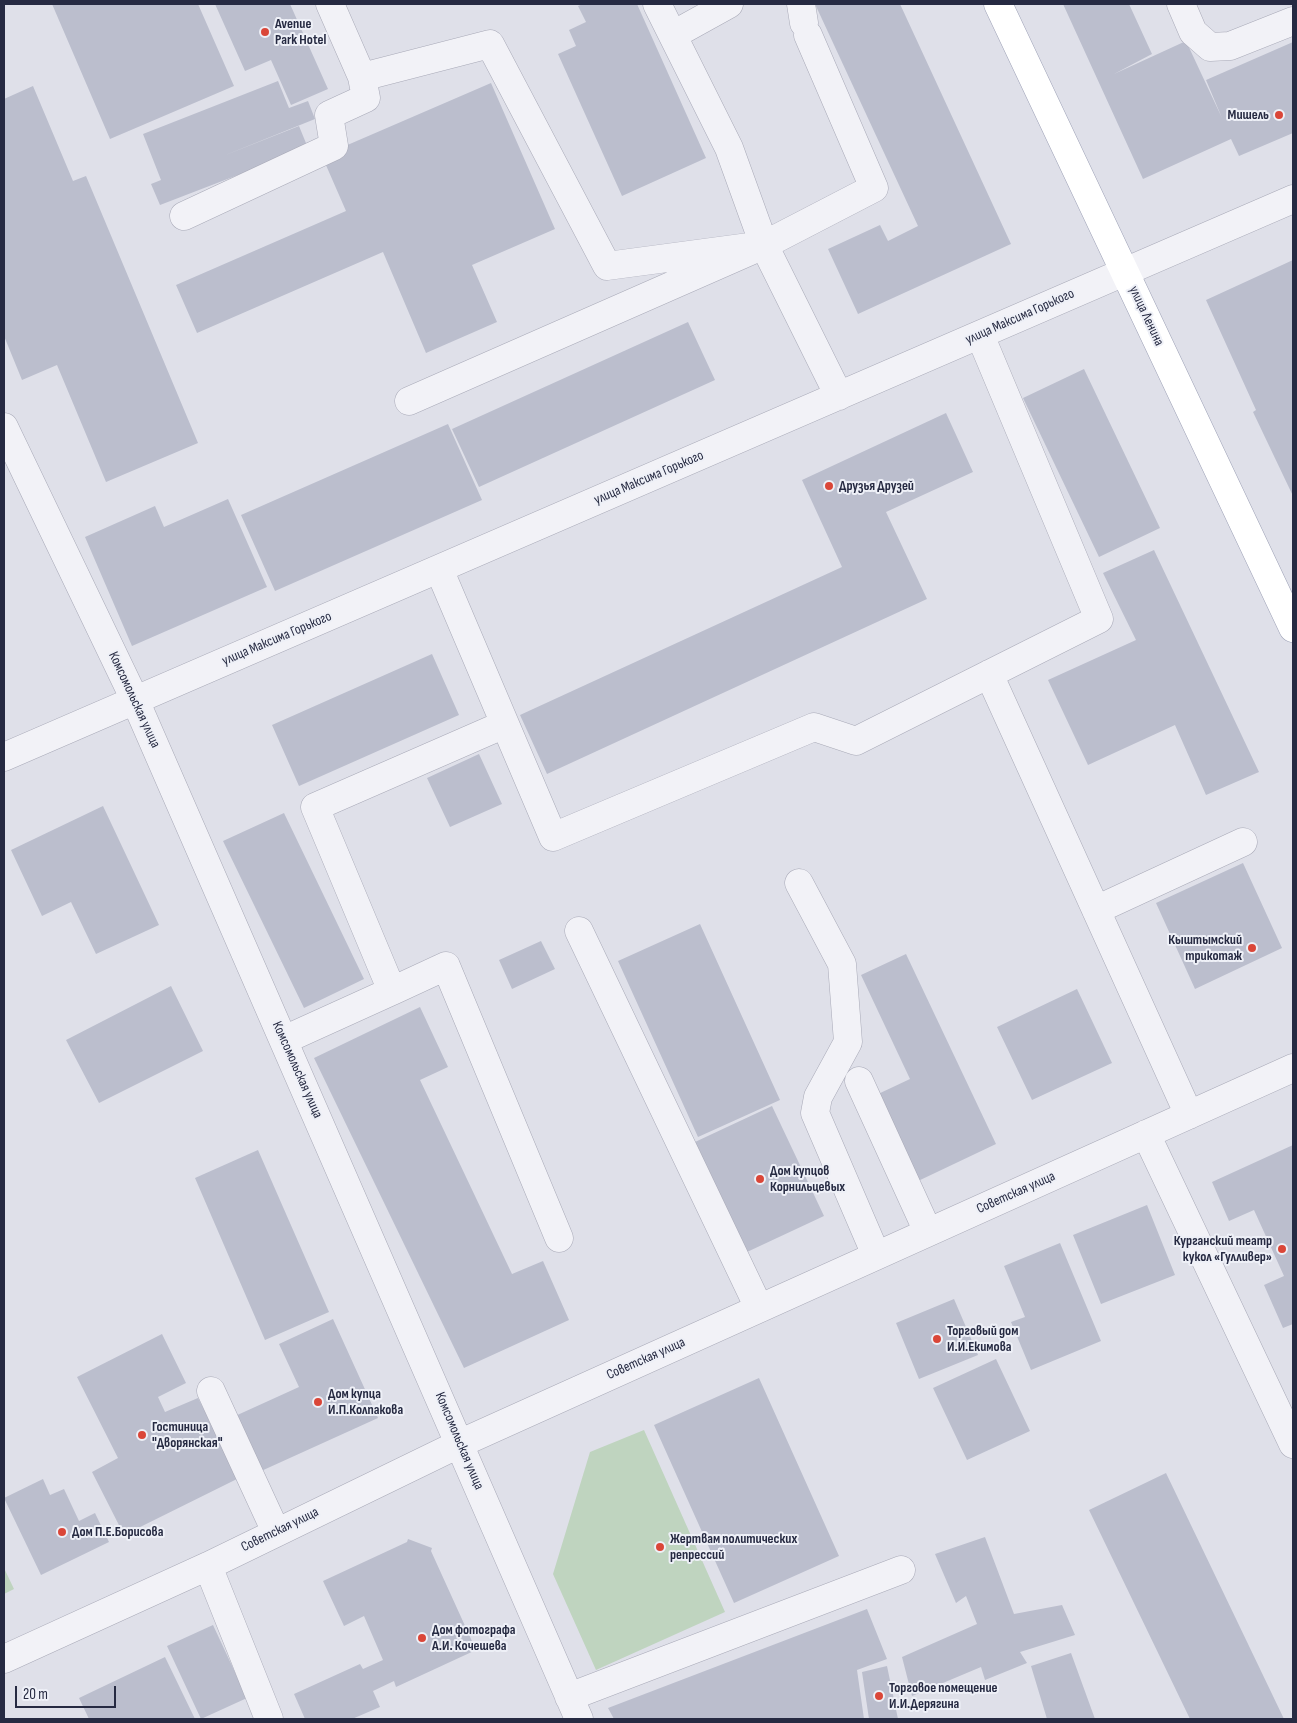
<!DOCTYPE html>
<html>
<head>
<meta charset="utf-8">
<style>
	body { margin:0 }
	#map { position:relative; width:1297px; height:1723px; overflow:hidden; background:#dfe0e9; font-family:"Sofia Sans Condensed",sans-serif }
	canvas { display:block }
	.frame { position:absolute; inset:0; border:5px solid #262a42; pointer-events:none }
	.scale { position:absolute; left:15px; top:1686px; width:101px; height:22px; box-sizing:border-box; border:2px solid #262a42; border-top:0; padding-left:6px; font-size:15px; line-height:18px; white-space:nowrap; color:#262a42; -webkit-text-stroke:4px #eef0f7; paint-order:stroke }
</style>
</head>
<body>
<div id="map">
<canvas width="1297" height="1723"></canvas>
<div class="frame"></div>
<div class="scale">20 m</div>
</div>
<script>
const c = document.querySelector('canvas').getContext('2d');
c.lineJoin = 'round';
function paint(path, color) {
  c.fillStyle = color;
  c.fill(path, 'evenodd');
}
function stroke(path, color, width, dash) {
  c.strokeStyle = color;
  c.lineWidth = width;
  c.lineCap = dash ? 'butt' : 'round';
  c.setLineDash(dash || []);
  c.stroke(path);
}
function drawText(font, color, halo, rows, align = 'center') {
  c.font = font + ' "Sofia Sans Condensed",sans-serif';
  c.lineWidth = 4;
  c.setLineDash([]);
  c.textBaseline = 'middle';
  c.strokeStyle = halo;
  c.fillStyle = color;
  for (const [text, x, y, turn = 0] of rows) {
    c.save();
    c.translate(x, y);
    c.rotate((+turn || 0) * Math.PI / 180);
    c.textAlign = isNaN(turn) ? turn : align;
    if (halo) c.strokeText(text, 0, 0);
    c.fillText(text, 0, 0);
    c.restore();
  }
}
const green = new Path2D(`
	M644 1430 725 1612 596 1670 553 1574 590 1452Z
	M4 1568 14 1589 4 1594Z`);
const building = new Path2D(`
	M52 4H198L234 86 110 139Z
	M215 4H290L328 89 291 105 271 60 245 71Z
	M583 4H637L706 158 622 196 558 54 576 46 569 30 586 22 578 6Z
	M815 4H900L1011 244 858 314 828 249 880 225 888 241 918 226Z
	M1063 4H1129L1152 54 1114 74 1186 41 1222 118 1206 80 1293 42V133L1239 156 1231 139 1143 179Z
	M278 81 289 108 308 101 315 119 223 156 299 126 308 148 160 205 151 184 161 180 143 134Z
	M491 83 555 229 472 265 497 322 426 353 383 252 197 333 176 285 346 211 322 156Z
	M33 86 73 181 86 176 198 443 106 482 57 365 22 380 4 336V99Z
	M1293 260V496L1253 412 1256 410 1206 300Z
	M688 322 715 380 479 487 452 429Z
	M1084 369 1160 528 1099 557 1023 398Z
	M946 413 973 472 886 512 927 599 547 774 520 715 842 567 802 480Z
	M448 424 482 500 275 591 241 515Z
	M228 499 267 587 132 646 85 537 155 506 164 527Z
	M1154 550 1259 772 1206 795 1175 725 1088 765 1048 680 1136 640 1103 573Z
	M432 654 459 715 299 786 272 725Z
	M479 754 502 804 450 827 427 778Z
	M103 806 159 925 96 954 71 902 42 916 11 850Z
	M284 813 364 979 304 1008 223 841Z
	M1243 863 1282 948 1195 989 1156 903Z
	M700 924 780 1100 698 1137 618 961Z
	M541 941 555 969 512 989 499 960Z
	M906 954 996 1144 916 1182 876 1095 910 1079 861 975Z
	M171 986 203 1051 99 1103 66 1040Z
	M1077 989 1112 1063 1032 1100 997 1027Z
	M420 1007 448 1067 420 1080 512 1274 543 1261 569 1320 464 1368 314 1058Z
	M772 1106 824 1216 747 1252 695 1142Z
	M1293 1145V1324L1283 1328 1264 1285 1284 1276 1254 1210 1229 1221 1212 1182Z
	M258 1150 329 1312 265 1340 195 1178Z
	M1147 1205 1175 1275 1101 1304 1073 1235Z
	M1060 1243 1101 1341 1031 1370 1011 1322 1025 1317 1004 1266Z
	M954 1299 978 1355 919 1379 896 1323Z
	M333 1319 378 1418 259 1472 233 1417 299 1387 279 1344Z
	M162 1334 186 1383 158 1397 165 1412 198 1398 239 1478 124 1535 92 1472 118 1458 77 1377Z
	M996 1359 1030 1431 967 1460 933 1388Z
	M759 1378 839 1556 734 1603 654 1425Z
	M1166 1473 1284 1719H1190L1089 1510Z
	M43 1479 50 1495 64 1489 79 1521 95 1513 109 1542 41 1575 4 1498Z
	M985 1537 1014 1614 1062 1605 1075 1635 1020 1652 1027 1663 985 1680 981 1667 912 1696 902 1657 977 1624 966 1596 956 1603 935 1554Z
	M408 1539 432 1548 431 1551 476 1650 396 1687 394 1681 373 1691 380 1707 352 1719H305L294 1694 360 1664 363 1669 383 1660 364 1616 344 1626 323 1581 407 1542Z
	M867 1609 887 1659 857 1670 864 1719H614L608 1708Z
	M213 1625 247 1698 201 1719 167 1646Z
	M1071 1653 1095 1719H1047L1031 1666Z
	M165 1657 195 1719H89L79 1698Z
	M887 1666 898 1719H869L862 1672Z`);
const minor = new Path2D(`
	M330 4 362 77 490 44 607 266 764 245 839 396
	M657 4 729 148 764 245
	M801 4 804 23
	M1181 4 1193 32 1210 47 1230 46 1293 21
	M673 35 729 4
	M184 216 334 146 329 115 366 98 362 77
	M409 401 764 245 874 188 808 35
	M4 427 135 700 579 1719
	M439 569 553 837 814 727 856 741 1099 619 980 335
	M989 674 1189 1115
	M4 757 1293 199
	M799 883 842 964 848 1042 818 1097 815 1113 876 1255
	M1096 910 1243 842
	M579 931 759 1308
	M392 991 446 966 559 1238
	M284 1040 392 991 315 807 505 724
	M859 1081 928 1232
	M1146 1134 1293 1444
	M211 1391 276 1532
	M208 1566 269 1719
	M4 1659 208 1566 461 1443 1293 1068
	M569 1697 901 1570`);
const major = new Path2D(`
	M998 4 1293 628`);
const markers = [
	[265,32,5,"#da4638"],
	[1279,115,5,"#da4638"],
	[829,486,5,"#da4638"],
	[1252,948,5,"#da4638"],
	[760,1179,5,"#da4638"],
	[1282,1249,5,"#da4638"],
	[937,1339,5,"#da4638"],
	[318,1402,5,"#da4638"],
	[142,1435,5,"#da4638"],
	[62,1532,5,"#da4638"],
	[660,1547,5,"#da4638"],
	[422,1638,5,"#da4638"],
	[879,1696,5,"#da4638"]
];
const poiNames = [
	["Avenue",275,24],
	["Park Hotel",275,40],
	["Мишель",1269,115,"right"],
	["Друзья Друзей",839,486],
	["Кыштымский",1242,940,"right"],
	["трикотаж",1242,956,"right"],
	["Дом купцов",770,1171],
	["Корнильцевых",770,1187],
	["Курганский театр",1272,1241,"right"],
	["кукол «Гулливер»",1272,1257,"right"],
	["Торговый дом",947,1331],
	["И.И.Екимова",947,1347],
	["Дом купца",328,1394],
	["И.П.Колпакова",328,1410],
	["Гостиница",152,1427],
	["\"Дворянская\"",152,1443],
	["Дом П.Е.Борисова",72,1532],
	["Жертвам политических",670,1539],
	["репрессий",670,1555],
	["Дом фотографа",432,1630],
	["А.И. Кочешева",432,1646],
	["Торговое помещение",889,1688],
	["И.И.Дерягина",889,1704]
];
const streetNames = [
	["улица Ленина",1146,316,65],
	["улица Максима Горького",1020,317,-24],
	["улица Максима Горького",649,478,-23],
	["улица Максима Горького",277,639,-23],
	["Комсомольская улица",134,700,65],
	["Комсомольская улица",297,1070,66],
	["Советская улица",1016,1193,-24],
	["Советская улица",646,1359,-24],
	["Комсомольская улица",459,1441,67],
	["Советская улица",280,1530,-26]
];
paint(green, '#bfd4bf');
paint(building, '#bbbecd');
stroke(minor, '#a8a9b7', 29);
stroke(major, '#9da1b6', 29);
stroke(minor, '#f2f2f7', 28);
stroke(major, '#fff', 28);
for (const [x, y, r, color] of markers) {
  const dot = new Path2D();
  dot.arc(x, y, r, 0, 2 * Math.PI);
  c.fillStyle = color;
  c.fill(dot);
  stroke(dot, '#eef0f7', 2);
}
drawText('bold 14px', '#262a42', '#eef0f7', poiNames, 'left');
drawText('14px', '#262a42', '#eef0f7', streetNames);
</script>
</body>
</html>
